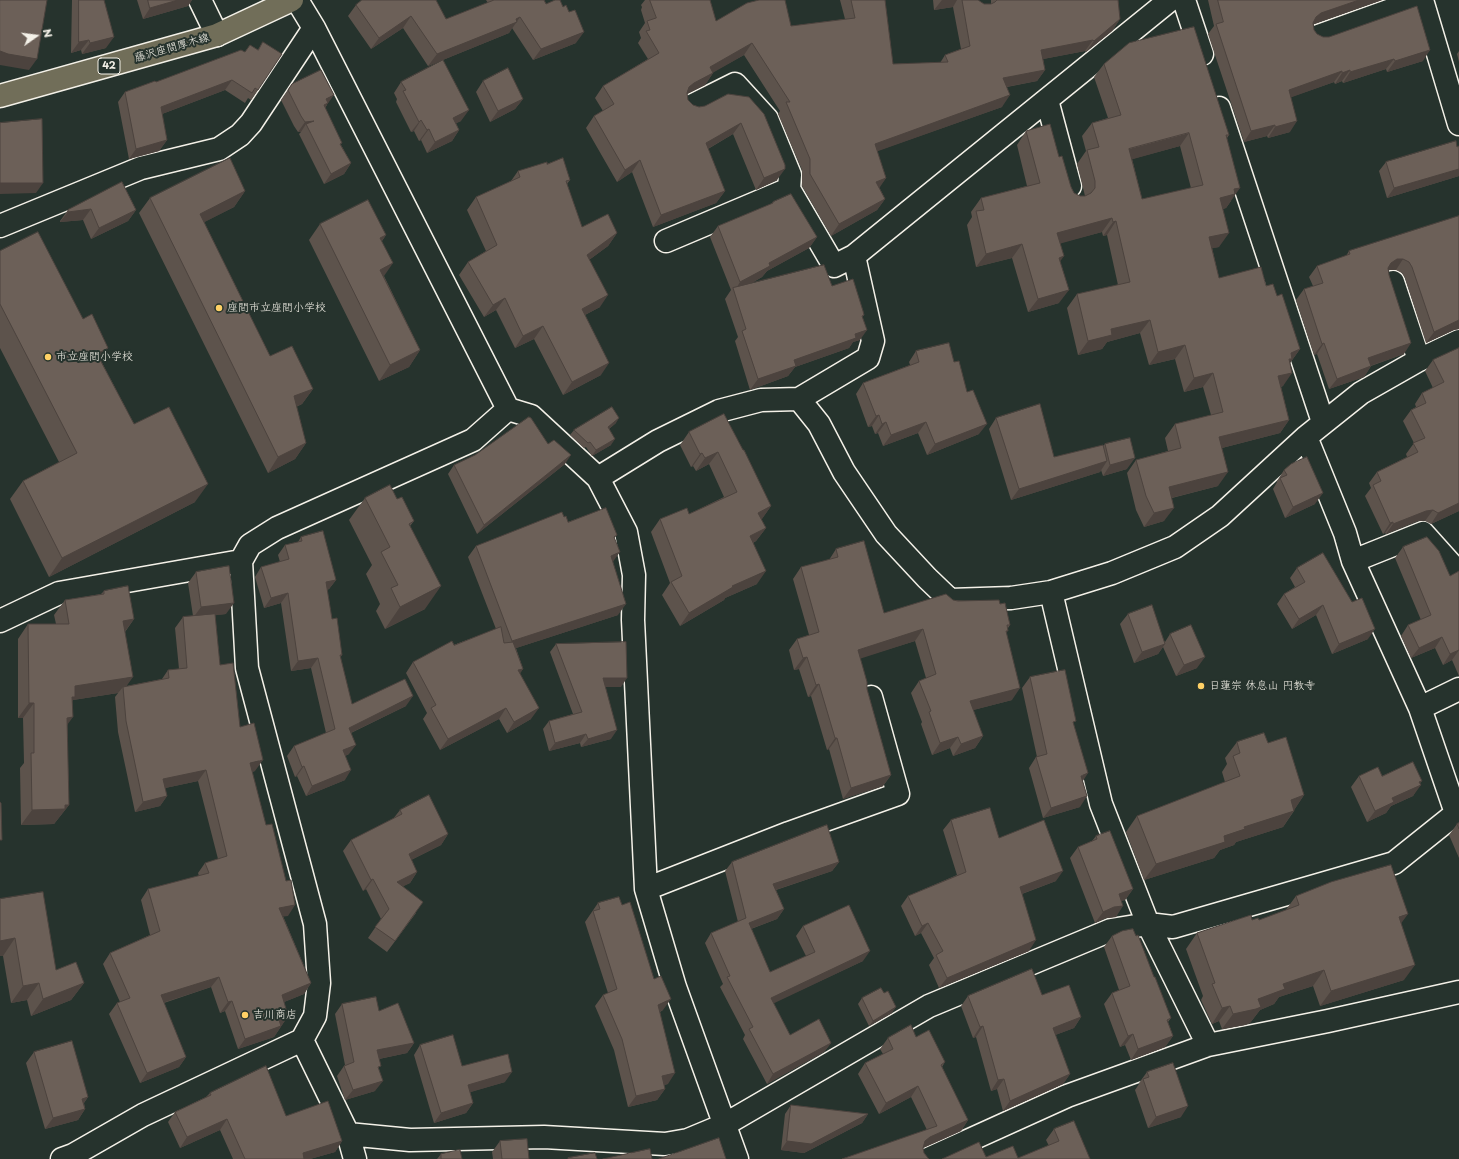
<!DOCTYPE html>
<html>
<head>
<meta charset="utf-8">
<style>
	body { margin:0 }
	#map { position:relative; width:1459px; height:1159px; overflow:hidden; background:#26332d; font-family:"Playpen Sans",sans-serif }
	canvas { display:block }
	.north { position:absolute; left:16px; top:16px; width:40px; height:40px; -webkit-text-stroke:3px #26332d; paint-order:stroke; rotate:76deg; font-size:11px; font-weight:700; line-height:16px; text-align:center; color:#f4f1e8 }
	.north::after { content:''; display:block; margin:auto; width:14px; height:18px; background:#f4f1e8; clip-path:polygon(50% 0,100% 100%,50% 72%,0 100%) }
</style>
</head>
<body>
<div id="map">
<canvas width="1459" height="1159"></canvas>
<div class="north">N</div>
</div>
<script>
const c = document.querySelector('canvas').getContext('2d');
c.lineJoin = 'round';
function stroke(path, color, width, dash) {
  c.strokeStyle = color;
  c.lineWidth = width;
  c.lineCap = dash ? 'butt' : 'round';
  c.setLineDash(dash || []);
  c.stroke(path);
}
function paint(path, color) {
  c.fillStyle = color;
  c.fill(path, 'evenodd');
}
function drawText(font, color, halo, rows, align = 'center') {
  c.font = font + ' "Playpen Sans","Klee One",sans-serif';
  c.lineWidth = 4;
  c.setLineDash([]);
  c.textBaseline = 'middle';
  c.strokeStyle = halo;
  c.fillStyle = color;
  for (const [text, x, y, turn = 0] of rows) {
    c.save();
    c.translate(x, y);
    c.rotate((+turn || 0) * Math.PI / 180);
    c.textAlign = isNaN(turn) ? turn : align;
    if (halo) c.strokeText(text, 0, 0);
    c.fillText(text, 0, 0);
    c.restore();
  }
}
const minor = new Path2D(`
	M200 0 217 35
	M297 0 314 28 508 409 531 416 598 478 626 532 634 575 633 620 646 889 675 987 737 1159
	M1184 0 1202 54
	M1422 0 1459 124
	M1318 36 1419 0
	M1047 100 1070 186
	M691 106 735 84 767 119 790 175 789 189 834 266 854 256 1170 0
	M1219 108 1323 422
	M0 226 141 168 219 149 240 135 251 123 314 28
	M666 241 789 189
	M1393 282 1419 360
	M799 399 819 424 844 472 886 534 927 578 950 600 1011 598 1051 592 1112 573 1175 547 1220 516 1306 437 1361 393 1419 360 1459 341
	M1306 437 1345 533 1353 561 1420 708 1456 813
	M598 478 658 441 719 411 761 400 799 399 868 358 873 341 854 256
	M1353 561 1423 533 1457 571
	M1051 592 1101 804 1148 924 1208 1045
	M0 621 59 593 241 561
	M1420 708 1459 689
	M646 889 789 833 898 794 871 697
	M302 1040 348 1134 355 1159
	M348 1134 410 1140 544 1137 665 1144 688 1140 724 1125 929 1006 1111 930 1148 924 1173 927 1394 863 1459 811
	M62 1159 73 1155 143 1115 302 1040 315 1016 319 983 315 924 247 668 241 561 250 545 277 528 473 440 508 409
	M928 1159 1067 1096 1208 1045 1328 1021 1459 992`);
const major = new Path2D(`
	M0 96 217 35 292 0`);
const wall = new Path2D(`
	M72 0H104L106 48 82 54 81 50 71 53Z
	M137 0H192L188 6 143 19Z
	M486 0H544L546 4 576 43 533 60 512 28 509 33 428 66 403 28 371 49 348 16 356 5 446 19 488 3Z
	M645 0H710L716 21 791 26 845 19 840 0H885L893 64 940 63 945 55 961 49 953 7 934 10 933 0H978L984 4H991V0H1118L1120 19 1112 31 1086 52 1085 51 1043 59 1045 70 1037 81 1007 87 1002 107 877 151 886 178 879 187 885 199 877 210 831 236 802 186V170L778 114 780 111 744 55 713 72V73L705 85 687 94 688 100 693 105 699 107 705 106 728 94 777 180 756 190 733 134 708 149 725 191 716 203 653 227 632 172 617 182 586 128 594 116 603 111 595 98 603 86 648 59 638 43 641 38 639 32 645 23 641 10 642 7 641 5Z
	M1208 0H1382L1314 24V30L1317 34 1323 37 1423 61 1387 72 1386 69 1343 83 1342 81 1335 84 1334 82 1291 97 1290 132 1268 138 1267 136 1244 142 1208 34 1214 26Z
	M263 42 258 90 251 100 248 98 245 103 225 90 162 114 167 140 159 151 129 159 118 102 125 92 156 82 245 52 250 45 258 50Z
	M1459 51V62L1457 54Z
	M1104 64 1229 135 1227 138 1231 201 1226 208 1223 209 1219 247 1212 248 1219 278 1266 286 1277 296 1300 349 1290 363 1283 386 1281 387 1289 420 1280 433 1222 448 1218 486 1172 498 1164 521 1144 527 1136 510 1127 473 1136 460 1168 451 1165 438 1175 424 1211 415 1203 387 1184 392 1175 359 1149 365 1140 333 1107 342 1102 349 1078 355 1067 308 1077 294 1118 285 1107 235 1103 236 1102 232 1060 243 1059 303 1028 312 1012 258 976 267 967 225 972 217 971 212 981 198 1027 186 1017 145 1026 131 1059 157 1071 187 1074 193 1080 196H1085L1077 164 1086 151 1082 136 1092 123 1108 118 1094 77ZM1180 146 1191 188 1142 199 1132 159Z
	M483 81 523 99 515 109 490 122 476 92Z
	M401 82 461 121 456 123 459 130 452 141 427 153 421 140 419 141 414 131 411 132 396 102 397 99 394 93Z
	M292 84 327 105 325 108 341 145 351 163 344 174 324 184 299 134 301 132H298L294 126 281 100Z
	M1459 146V176L1387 198 1379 171 1386 162Z
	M547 164 570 180 567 184 582 227 617 233 608 246 589 260 600 307 585 315 601 375 563 395 534 339 515 348 496 310 484 317 459 275 468 262 486 251 467 210 476 197 511 181 518 171Z
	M122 182 136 210 128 221 91 239 83 220 60 222V221L68 210Z
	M245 191 234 207 204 222 270 356 313 389 302 404 296 407 306 443 295 459 268 473 139 213 150 198Z
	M773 202 817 237 809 248 767 271 762 277 750 284 832 286 864 315 862 317 860 340 853 342 849 348 795 367 788 376 750 390 735 341 738 337 725 299 731 290 710 237 718 226 771 204Z
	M1459 216V329L1454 330 1426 343 1405 278 1402 273 1396 270H1389V275L1404 354 1371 366 1364 377 1329 389 1317 354 1314 355 1296 300 1304 289 1313 286 1309 277 1317 266 1346 256 1349 251Z
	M320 224 386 235 382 241 384 276 420 350 409 367 379 381 309 240Z
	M0 251 100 359 134 424 195 502 49 577 10 499 23 481 59 462 0 348Z
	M1459 348V511L1431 524 1425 521H1418L1386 534 1385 533 1383 534 1365 496 1371 488 1369 483 1377 472 1407 457 1406 454 1414 443 1403 421 1411 410 1416 407 1415 404 1422 393 1433 388 1425 371 1433 360Z
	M916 351 954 362 967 392 979 434 927 455 918 433 883 446 878 433 875 434 872 426 868 427 856 394 863 383 910 365 909 362Z
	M724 414 771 506 761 520 766 528 756 541 753 543 757 584 725 598 724 600 680 626 662 595 670 583 651 532 660 519 689 514 724 497 709 464 696 471 693 466 691 467 680 445 689 432Z
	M996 418 1054 457 1103 446 1105 444 1127 469 1103 476 1101 470 1100 472 1011 500 989 429Z
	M616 423 609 429 611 445 592 456 586 447 584 448 570 435 574 430Z
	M548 444 565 464 477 534 448 474 454 465Z
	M1284 470 1315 504 1285 518 1273 489 1277 482V481Z
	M365 498 397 499 414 521 410 526 425 609 385 629 376 611 380 604 366 574 372 565 349 520Z
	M564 517 568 522 617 535 614 538 613 563 618 615 516 648 523 669 520 673 531 719 507 733 499 719 440 750 423 719 427 713 406 673 413 662 454 645 496 629 468 557 476 546Z
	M301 537 336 580 329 589 327 590 332 619 342 655 340 658 352 704 406 706 351 733 349 754 345 756V780L306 796 297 776 295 777 287 756 294 746 326 733 311 668 291 671 281 603 264 608 255 577 261 567 280 562 278 555 285 545 298 542Z
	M1403 547 1450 576 1459 571V676L1452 660 1443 665 1435 648 1411 658 1401 636 1408 625 1421 620 1395 558Z
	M836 549 884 613 953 600 1000 604 1010 625 1008 628 1006 633 1012 700 973 710 983 736 975 748 953 756 950 748 932 755 921 724 922 722 911 693 919 681 926 678 915 641 860 658 867 689 891 775 883 786 843 799 829 749 827 750 811 696 808 697 799 669 794 670 789 650 797 639 809 635 793 579 801 567 829 560Z
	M1297 568 1368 639 1332 654 1316 615 1292 629 1277 604 1284 594 1295 587 1290 578Z
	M196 572 226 614 215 615 220 665 240 727 255 771 252 772 288 916H283L311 983 304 994 284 1002 288 1016 274 1037 238 1049 225 1011 220 1013 211 987 164 1003 186 1057 179 1067 140 1083 109 1014 117 1003 120 1002 103 964 110 953 150 935 141 900 148 889 199 876 198 873 205 863 218 859 198 781 165 788 167 796 160 806 135 812 118 732 115 697 118 693 73 700 72 701 67 726 69 805 54 824 21 825 20 768 24 763 23 718H18V639L28 624H56L54 615 65 600 101 594 104 591 134 619 125 632 127 686 162 679 168 670 179 669 175 628 183 617 193 616 188 583Z
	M1128 614 1165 642 1170 634 1197 668 1176 676 1163 647 1158 654 1134 663 1120 624Z
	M556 644 621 687H605L611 739 581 747 580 743 549 751 543 729 549 721 573 714 550 652Z
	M1030 677 1074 725 1080 807 1043 818 1029 768 1036 757H1037L1022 688Z
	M1237 742 1268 743 1304 795 1294 810V811L1283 827 1236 842 1234 845 1220 850 1214 858 1144 880 1126 832 1137 816 1225 782 1222 772 1227 764 1225 758Z
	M1359 776H1382L1420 784 1413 796 1391 806 1386 813 1367 822 1351 787Z
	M400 810 448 834 441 845 411 860 417 872 410 883 403 886 416 913 387 952 368 938 381 919 366 889 363 891 343 851 351 840 393 819Z
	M951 820 999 838 1056 881 1022 894 1029 951 939 988 929 965 934 958 921 933 915 936 901 906 908 896 957 875 943 830Z
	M1459 823V858L1449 835 1457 824Z
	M1096 836 1133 889 1125 900 1121 901 1116 917 1106 918 1095 923 1070 858 1078 847 1092 841Z
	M732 862H839L832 871 776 890 784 909 777 919 751 929 770 972 806 956 796 936 803 926 863 961 773 1003 790 1035 831 1043 824 1052 767 1084 743 1039 745 1035 720 987 723 984 705 943 711 933 738 922 725 871Z
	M1296 896 1401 923 1404 980 1320 1006 1313 986 1279 997 1274 1004 1260 1010 1250 1023 1245 1025 1222 1029 1219 1021 1212 1024 1201 1000 1203 996 1186 949 1197 933 1252 920H1259L1285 911Z
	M0 899 56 970 84 983 71 1000 31 1016 27 1000 11 1003 3 956Z
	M598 903 663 1010 660 1012 668 1084 664 1085 665 1089 657 1100 628 1107 614 1050 595 1006 603 995 608 993 585 922Z
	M1112 936 1154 977 1171 1018 1168 1022 1173 1036 1165 1047 1131 1060 1125 1045 1120 1047 1104 1004 1112 993 1119 990 1104 947Z
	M1042 995 1081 1017 1074 1028 1055 1035 1070 1074 1063 1084 1003 1111 997 1089 991 1091 976 1037 973 1038 961 1006 968 996Z
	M862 998 892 1013 869 1026 858 1004Z
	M342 1004 414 1043 407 1053 379 1059V1070L375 1091 345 1100 337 1076 344 1066 345 1065 335 1014Z
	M916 1037 945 1062 942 1067 968 1120 961 1131 923 1148 924 1153 928 1158 842 1159 927 1130 911 1097 879 1114 858 1074 865 1063 883 1054 880 1049 888 1038Z
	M420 1045 462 1066 505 1082 470 1092 473 1103 466 1113 434 1123 414 1055Z
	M34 1052 88 1097 84 1103 85 1109 78 1120 45 1129 26 1063Z
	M1147 1072 1181 1117 1148 1128 1135 1090 1139 1084V1083Z
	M210 1093 286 1116 342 1141 335 1152 310 1159H233L220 1130 180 1148 168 1122 175 1112 206 1097Z
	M791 1105 868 1114 862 1123 804 1153 781 1150 785 1114Z
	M1054 1129 1090 1159H942L986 1157 1018 1158 1049 1146 1046 1140Z
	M500 1141 529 1159H493L492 1152Z
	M441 1154 462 1159H437Z`);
const shadedWall = new Path2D(`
	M178 0H192L188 6 143 19 150 8Z
	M942 0H957L953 7 934 10Z
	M1359 0H1382L1314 24 1308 28 1316 17 1321 13Z
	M411 16 403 28 371 49 379 38Z
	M520 17 509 33 428 66 437 54Z
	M1120 19 1112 31 1086 52 1094 41Z
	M584 32 576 43 533 60 541 49Z
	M114 37 106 48 82 54 90 43Z
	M89 40 81 50 71 53 79 42Z
	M1093 40 1085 51 1033 61 1041 50Z
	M752 43 744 55 702 79 710 67Z
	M1430 50 1423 61 1387 72 1395 61Z
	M0 51 37 59 29 70 0 65Z
	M1394 59 1386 69 1343 83 1350 72Z
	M1045 70 1037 81 995 89 1003 78Z
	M1350 70 1342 81 1335 84 1342 73Z
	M1342 71 1334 82 1281 101 1289 90Z
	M713 73 705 85 685 95 689 87 694 83Z
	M232 80 225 90 154 117 161 107Z
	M334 95 321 113 326 99Z
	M1010 95 1002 107 867 155 875 144Z
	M523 99 515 109 490 122 498 111Z
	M469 110 461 121 445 129 453 118Z
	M421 120 414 131 411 132 419 122Z
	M314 121 306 124 301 132H298L305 122Z
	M1297 121 1290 132 1268 138 1275 127Z
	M741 123 733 134 697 155 706 143Z
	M1275 125 1267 136 1244 142 1251 131Z
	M429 129 421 140 419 141 427 130Z
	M459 130 452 141 427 153 435 142Z
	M1189 133 1180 146 1119 163 1129 149Z
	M167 140 159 151 129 159 136 149Z
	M640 160 632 172 617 182 625 170Z
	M351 163 344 174 324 184 331 174Z
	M785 169 777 180 756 190 764 178Z
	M1459 169V176L1387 198 1394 188Z
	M886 178 878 190 876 182Z
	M0 183H43L36 193 0 194Z
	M1240 188 1226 208 1211 212 1220 198 1234 189Z
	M245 191 234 207 189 230 200 214Z
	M725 191 716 203 653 227 661 215Z
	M885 199 877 210 831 236 839 224Z
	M91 209 83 220 60 222 68 212Z
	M136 210 128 221 91 239 99 228Z
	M1112 218 1102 232 1048 247 1057 233Z
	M1116 221 1107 235 1103 236 1113 222Z
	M617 233 608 246 578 268 587 255Z
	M1229 233 1219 247 1199 251 1209 237Z
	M386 235 374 251 380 238Z
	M817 237 809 248 767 271 762 277 734 293V292L740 282 769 263Z
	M1022 244 1012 258 976 267 986 254Z
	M1064 256 1054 270 1059 258Z
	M1397 259H1403L1396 270H1389L1383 274 1391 263Z
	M393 263 382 279 380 270Z
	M1069 290 1059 303 1028 312 1038 299Z
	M608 295 600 307 573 321 582 309Z
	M505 298 496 310 484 317 493 305Z
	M1150 320 1140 333 1107 342 1102 349 1078 355 1088 341 1111 329Z
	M1459 320V329L1454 330 1426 343 1434 332Z
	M543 326 534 339 515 348 523 336Z
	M867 330 860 340 853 342 849 348 795 367 788 376 750 390 758 379 794 360 855 334Z
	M1324 343 1317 354 1314 355 1322 344Z
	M1411 343 1404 354 1361 369 1368 358Z
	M1185 345 1175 359 1149 365 1158 352Z
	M108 348 95 366 97 354Z
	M1300 349 1290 363 1289 364 1291 353Z
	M420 350 409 367 379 381 390 365Z
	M609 363 601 375 563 395 572 382Z
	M1371 366 1364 377 1329 389 1337 379Z
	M1213 373 1203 387 1184 392 1194 378Z
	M1292 373 1283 386 1269 390 1278 376Z
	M313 389 302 404 283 412 294 396Z
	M879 415 872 426 868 427 876 416Z
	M619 418 616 423 604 433 608 427Z
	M1289 420 1280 433 1210 451 1219 437Z
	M886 422 878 433 875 434 882 424Z
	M926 422 918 433 883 446 891 435Z
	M987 424 979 434 927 455 935 444Z
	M615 439 611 445 592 456 596 450Z
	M306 443 295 459 268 473 278 457Z
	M718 452 709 464 696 471 705 458Z
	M702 453 693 466 691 467 700 454Z
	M571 455 565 464 477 534 484 525Z
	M1135 458 1127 469 1103 476 1110 465Z
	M1107 461 1100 472 1011 500 1019 489Z
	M1228 472 1218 486 1159 501 1169 487Z
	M208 484 195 502 49 577 62 558Z
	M1323 493 1315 504 1285 518 1293 507Z
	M1459 503V511L1431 524 1438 513Z
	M771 506 762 519 749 526 758 513Z
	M1174 508 1164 521 1144 527 1154 513Z
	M1433 510 1425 521H1418L1386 534 1393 524 1426 511Z
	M1393 522 1385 533 1383 534 1390 523Z
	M766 528 756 541 741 549 750 536Z
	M620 552 612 563 611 556Z
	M766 571 757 584 725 598 724 600 680 626 689 613 732 586Z
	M336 580 329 589 319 592 326 582Z
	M441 586 425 609 385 629 400 607Z
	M288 593 281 603 264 608 271 598Z
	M234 603 226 614 193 618 201 607Z
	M626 604 618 615 504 652 512 641Z
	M1323 605 1316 615 1292 629 1299 619Z
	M134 619 123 634V621Z
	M923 629 915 641 850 662 858 650Z
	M1375 629 1368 639 1332 654 1339 644Z
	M1442 637 1435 648 1411 658 1419 648Z
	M1165 644 1158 654 1134 663 1142 652Z
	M1459 650 1452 660 1443 665 1450 654Z
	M807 657 799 669 794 670 803 658Z
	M1205 657 1197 668 1176 676 1184 665Z
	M318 658 311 668 291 671 298 661Z
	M523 669 516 679 518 670Z
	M133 677 123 691V687L118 693 73 700 65 712 75 686Z
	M603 678H627L621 687H597Z
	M819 684 811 696 808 697 816 685Z
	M1020 688 1012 700 962 713 970 701Z
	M413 696 406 706 342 737 349 728Z
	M29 703H34L23 718H18Z
	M506 708 499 719 440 750 448 739Z
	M539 708 531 719 507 733 514 722Z
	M73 717 62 732 67 718Z
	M617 730 611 739 581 747 588 739Z
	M586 734 580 743 549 751 555 743Z
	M983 736 975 748 953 756 961 744Z
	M958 737 950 748 932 755 940 743Z
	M835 738H837L829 749 827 750Z
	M356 745 349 754 336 760 343 750Z
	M263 760 255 771 243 774 250 763Z
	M304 766 297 776 295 777 302 767Z
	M206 770 198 781 156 790 163 779Z
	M351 770 345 780 306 796 312 786Z
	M1088 773 1081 784V776Z
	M891 775 883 786 843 799 851 788Z
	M1422 781 1418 786 1421 785 1413 796 1391 806 1386 813 1367 822 1375 811 1392 798 1419 782Z
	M1304 795 1283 827 1236 842 1234 845 1220 850 1214 858 1144 880 1156 864 1244 827 1291 800Z
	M167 796 160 806 135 812 143 802Z
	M1087 796 1080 807 1043 818 1051 808Z
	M65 805H69L54 824 21 825 32 810Z
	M448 834 441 845 401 865 409 854Z
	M839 862 832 871 766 893 773 884Z
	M1063 871 1056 881 1013 897 1020 887Z
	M417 872 410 883 390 893 397 882Z
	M373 879 366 889 363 891 371 880Z
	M1133 889 1125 900 1111 905 1119 894Z
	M295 905 288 916 272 918 279 908Z
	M1123 906 1116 917 1106 918 1095 923 1103 912 1114 907Z
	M784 909 777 919 742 932 749 923Z
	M1408 914 1397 929 1399 917Z
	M928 923 921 933 915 936 922 926Z
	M15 938 3 956H0V941Z
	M1036 940 1029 951 939 988 947 978Z
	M870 951 863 961 764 1008 771 998Z
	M1415 965 1404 980 1320 1006 1331 991Z
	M1324 970 1313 986 1279 997 1274 1004 1260 1010 1250 1023 1245 1025 1222 1029 1233 1014 1283 984Z
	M219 977 211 987 153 1006 161 995Z
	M39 983 27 1000 11 1003 23 986Z
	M84 983 71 1000 31 1016 43 999Z
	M311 983 304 994 274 1006 282 995Z
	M671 999 663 1010 650 1016 658 1005Z
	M232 1001 225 1011 220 1013 228 1002Z
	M1230 1006 1219 1021 1212 1024 1222 1008Z
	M896 1007 892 1013 869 1026 873 1021Z
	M288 1016 274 1037 238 1049 245 1039 279 1020Z
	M1081 1017 1074 1028 1045 1039 1053 1028Z
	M983 1026 976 1037 973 1038 980 1027Z
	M1133 1034 1125 1045 1120 1047 1128 1036Z
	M1173 1036 1165 1047 1131 1060 1138 1049Z
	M414 1043 407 1053 369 1061 377 1050Z
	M831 1043 824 1052 767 1084 773 1074Z
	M186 1057 179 1067 140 1083 147 1073Z
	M512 1072 505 1082 461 1095 468 1085Z
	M675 1073 668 1084 654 1087 662 1076Z
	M1070 1074 1063 1084 1003 1111 1010 1101Z
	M1004 1079 997 1089 991 1091 998 1080Z
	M383 1081 375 1091 345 1100 353 1090Z
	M918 1086 911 1097 879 1114 886 1103Z
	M665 1089 657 1100 628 1107 636 1096Z
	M88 1097 80 1108 82 1099Z
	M473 1103 466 1113 434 1123 441 1113Z
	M1188 1106 1181 1117 1148 1128 1156 1117Z
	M85 1109 78 1120 45 1129 53 1118Z
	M868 1114 862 1123 804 1153 781 1150 787 1141Z
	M227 1119 220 1130 180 1148 187 1137Z
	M968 1120 961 1131 923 1148 925 1141 930 1137Z
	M342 1141 335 1152 310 1159H298L303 1153Z`);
const building = new Path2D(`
	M0 0H47L37 59 8 54 0 51Z
	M79 0H104L114 37 90 43 89 40 79 42Z
	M148 0H178L150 8Z
	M362 0H436L446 19 494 0H544L546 4 555 0H560L563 7 566 5 569 12 575 10 584 32 541 49 520 17 516 19 517 22 437 54 411 16 379 38 356 5Z
	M650 0H710L716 21 747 3 759 0H785L791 26 855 18 851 0H885L893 64 948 62 945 55 970 46 962 0H978L984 4H991L995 2 997 0H1118L1120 19 1094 41 1093 40 1041 50 1045 70 1003 78 1010 95 875 144 886 178 876 182 885 199 839 224 810 174V159L786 102H790L752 43 710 67 713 73 694 83 689 87 687 93 688 100 693 105 699 107 705 106 728 94 749 97 764 114 785 165V169L764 178 741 123 706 143 725 191 661 215 640 160 625 170 594 116 614 104 603 86 659 53 646 31 650 30 647 21 656 18Z
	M1218 0H1359L1321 13 1316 17 1313 23 1314 30 1317 34 1323 37H1329L1417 6 1430 50 1395 61 1394 59 1350 72V70L1342 73V71L1289 90 1297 121 1275 127V125L1251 131 1216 24 1223 22Z
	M1194 27 1229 135H1226L1240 188 1234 189 1235 194 1220 198 1229 233 1209 237 1219 278 1261 267 1266 286 1273 284 1277 296 1282 294 1300 349 1291 353 1292 359H1289L1292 373 1278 376 1289 420 1219 437 1228 472 1169 487 1174 508 1154 513 1146 496 1136 460 1181 448 1175 424 1223 412 1213 373 1194 378 1185 345 1158 352 1150 320 1111 329 1112 335 1088 341 1077 294 1130 282 1116 221 1113 222 1112 218 1057 233 1064 256 1059 258 1069 290 1038 299 1022 244 986 254 976 211 984 210 981 198 1040 183 1026 131 1050 124 1059 157 1062 156 1071 187 1074 193 1080 196H1085L1091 193 1095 188V181L1087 150 1099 147 1092 123 1121 115 1104 64 1129 43ZM1189 133 1203 185 1142 199 1129 149Z
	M263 42 282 54 258 90 255 88 252 93 232 80 161 107 167 140 136 149 125 92 155 81 156 82 241 50 245 52 250 45 258 50Z
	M443 60 469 110 453 118 459 130 435 142 429 129 427 130 421 120 419 122 403 91 406 90 401 82Z
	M508 68 523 99 498 111 483 81Z
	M321 70 334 95 326 99 328 103 324 105 342 143 340 144 351 163 331 174 306 124 314 121 305 122 301 116 288 90 292 84Z
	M42 119 43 183H0V123Z
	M1456 141 1457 147 1459 146V169L1394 188 1386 162Z
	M230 158 245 191 200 214 270 356 292 346 313 389 294 396 306 443 278 457 150 198Z
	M563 158 570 180 566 181 582 227 608 214 617 233 587 255 608 295 582 309 609 363 572 382 543 326 523 336 505 298 493 305 468 262 497 245 476 197 520 177 518 171 547 162V164Z
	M122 182 136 210 99 228 91 209 68 212V210Z
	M791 194 817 237 769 263 770 266 740 282 718 226 773 203V202Z
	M368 200 386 235 380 238 393 263 380 270 420 350 390 365 320 224Z
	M1459 216V320L1434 332 1412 267 1409 262 1403 259H1397L1391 263 1388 268 1389 275 1411 343 1368 358 1371 366 1337 379 1324 343 1322 344 1304 289 1323 283 1317 266 1350 254 1349 251Z
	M38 232 83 319 92 314 108 348 97 354 134 424 169 407 208 484 62 558 23 481 77 453 0 304V251Z
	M824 265 832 286 853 279 863 311 864 315 862 316 867 330 855 334 856 338 794 360 796 366 758 379 742 331 746 329 733 288Z
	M949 343 954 362 959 361 967 392 973 390 987 424 935 444 926 422 891 435 886 422 882 424 879 415 876 416 863 383 919 362 916 351Z
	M1459 348V503L1438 513 1433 510 1426 511 1393 524V522L1390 523 1373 485 1381 481 1377 472 1418 452 1413 443 1425 438 1411 410 1426 403 1422 393 1444 382 1433 360Z
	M1040 404 1054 457 1103 445 1107 461 1019 489 996 418Z
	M612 407 619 418 608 427 615 439 596 450 590 442 588 443 574 430Z
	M724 414 743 450H744L771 506 758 513 766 528 750 536 766 571 732 586 733 587 689 613 671 582 682 576 660 519 687 508 689 514 737 492 718 452 705 458 702 453 700 454 689 432Z
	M529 417 531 418 548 444 554 440 571 455 484 525 454 465 475 455Z
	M1130 438 1135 458 1110 465 1105 444Z
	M1307 457 1323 493 1293 507 1280 478 1287 475 1284 470 1291 464Z
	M390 485 397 499 402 497 414 521 409 524 441 586 400 607 391 588 398 585 381 552 390 547 365 498Z
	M606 508 617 535 614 537 620 552 611 556 626 604 512 641 476 546 562 512 564 517 566 516 568 522Z
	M323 531 336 580 326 582 332 619 337 618 342 655H340L352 704 405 679 413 696 349 728 356 745 343 750 351 770 312 786 304 766 302 767 294 746 335 729 318 658 298 661 288 593 271 598 261 567 289 559 285 545 302 541 301 537Z
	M1427 537 1439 551 1450 576 1459 571V650L1450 654 1442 637 1419 648 1408 625 1431 615 1403 547Z
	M864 541 884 613 946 594 953 600 958 601 999 600 1000 604 1005 603 1010 625H1007L1008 631H1006L1020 688 970 701 983 736 961 744 958 737 940 743 929 712 931 711 919 681 936 674 923 629 858 650 867 682V689L891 775 851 788 837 738H835L819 684 816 685 807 657 803 658 797 639 819 632 801 567 838 557 836 549Z
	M1323 553 1352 602 1362 598 1375 629 1339 644 1323 605 1299 619 1284 594 1305 582 1297 568Z
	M229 566 234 603 201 607 196 572Z
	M128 586 134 619 123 621 133 677 75 686V697H72L73 717 67 718 69 805H65V809L32 810 31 753H34V703H29L28 624H69L65 600 104 594V591Z
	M1152 605 1165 644 1142 652 1128 614Z
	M215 614 220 665 233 663 240 727 254 723 263 760 250 763 266 825 272 824 286 881 291 880 295 905 279 908 311 983 282 995 288 1016 279 1020 281 1026 245 1039 232 1001 228 1002 219 977 161 995 186 1057 147 1073 117 1003 130 998 110 953 160 931 148 889 209 873 205 863 227 856 206 770 163 779 167 796 143 802 126 721 123 687 169 678 168 670 187 668 183 617Z
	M1191 625 1205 657 1184 665 1170 634Z
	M501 627 504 643 513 642 523 669 518 670 539 708 514 722 506 708 448 739 431 708 436 705 413 662 452 641 454 645Z
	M626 642 627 678H603L617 730 588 739 586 734 555 743 549 721 582 712 556 644Z
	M1065 670 1076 721 1073 722 1088 773 1081 776 1087 796 1051 808 1036 757 1047 754 1030 677Z
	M1264 733 1268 743 1286 737 1304 795 1291 800 1294 811 1244 827 1245 829 1224 836 1225 842 1156 864 1137 816 1240 776 1233 756 1240 753 1237 742Z
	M1413 762 1422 781 1419 782 1421 785 1392 798 1394 802 1375 811 1359 776 1378 767 1382 776Z
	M429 795 448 834 409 854 417 872 397 882 423 902 395 941 375 927 389 909 373 879 371 880 351 840 402 814 400 810Z
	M0 802 1 803 2 840H0Z
	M990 808 999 838 1044 820 1063 871 1020 887 1036 940 947 978 936 955 943 951 928 923 922 926 908 896 966 872 951 820Z
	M1459 823V829L1457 824Z
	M827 825 839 862 773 884 784 909 749 923 770 972 815 952 803 926 849 905 870 951 771 998 790 1035 819 1019 831 1043 773 1074 749 1029 753 1027 727 977 730 976 711 933 746 918 732 862Z
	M1110 831 1133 889 1119 894 1123 906 1114 907 1103 912 1078 847 1097 839 1096 836Z
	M1391 865 1408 914 1399 917 1415 965 1331 991 1324 970 1283 984 1285 989 1258 999 1261 1007 1256 1009 1233 1014 1230 1006 1222 1008 1212 984 1215 983 1197 933 1251 915 1252 920 1258 918 1259 920 1299 905 1296 896 1331 882Z
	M43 892 56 970 76 962 84 983 43 999 39 983 23 986 15 938 0 941V899Z
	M619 897 622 905 630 902 654 979 661 976 671 999 658 1005 675 1073 662 1076 665 1089 636 1096 622 1039 603 995 617 989 593 911 600 909 598 903Z
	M1133 929 1136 936 1138 935 1154 977H1155L1171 1018 1167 1020 1173 1036 1138 1049 1133 1034 1128 1036 1112 993 1130 986 1112 936 1122 931Z
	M1032 969 1042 995 1069 985 1081 1017 1053 1028 1070 1074 1010 1101 1004 1079 998 1080 983 1026 980 1027 968 996Z
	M881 988 884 993 888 991 896 1007 873 1021 862 998Z
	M376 997 379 1011 398 1003 414 1043 377 1050 381 1066 378 1067 383 1081 353 1090 344 1066 354 1062 342 1004Z
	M911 1025 916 1037 929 1030 945 1062 941 1065 968 1120 930 1137 925 1141 923 1148 924 1153 928 1158 929 1159H842L937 1126 918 1086 886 1103 865 1063 893 1049 888 1038Z
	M453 1035 462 1066 508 1054 512 1072 468 1085 473 1103 441 1113 420 1045Z
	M72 1041 88 1097 82 1099 85 1109 53 1118 34 1052Z
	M1173 1063 1188 1106 1156 1117 1143 1079 1149 1077 1147 1072Z
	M266 1066 286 1116 328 1101 342 1141 303 1153 304 1159H245L227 1119 187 1137 175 1112 211 1095 210 1093Z
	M791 1105 868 1114 811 1144 787 1141Z
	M1074 1121 1090 1159H942L979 1142 986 1157 1013 1146 1018 1158 1059 1141 1054 1129Z
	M719 1138 726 1159H659Z
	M527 1139 529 1159H502L500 1141Z
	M650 1149 652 1159H603Z
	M460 1150 462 1159H441V1154Z
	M595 1153 597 1159H568V1158Z`);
const markers = [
	[219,308,4,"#ffd166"],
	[48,357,4,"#ffd166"],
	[1201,686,4,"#ffd166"],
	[245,1015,4,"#ffd166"]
];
const shields = [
	[109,66,22]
];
const shieldNames = [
	["42",109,66]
];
const streetNames = [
	["藤沢座間厚木線",172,48,-16]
];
const poiNames = [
	["座間市立座間小学校",227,308],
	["市立座間小学校",56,357],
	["日蓮宗 休息山 円教寺",1209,686],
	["吉川商店",253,1015]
];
stroke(minor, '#f4f1e8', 25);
stroke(major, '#f4f1e8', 25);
stroke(minor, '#26332d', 22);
stroke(major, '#716e59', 22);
paint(wall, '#5d534c');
paint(shadedWall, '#4c433e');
paint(building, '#6c6058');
stroke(building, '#4c433e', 1);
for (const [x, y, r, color] of markers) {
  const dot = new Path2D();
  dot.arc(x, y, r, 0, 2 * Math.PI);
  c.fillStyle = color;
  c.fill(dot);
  stroke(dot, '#26332d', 1.5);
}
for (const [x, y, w] of shields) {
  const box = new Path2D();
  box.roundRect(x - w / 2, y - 8, w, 16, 3);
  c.fillStyle = '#26332d';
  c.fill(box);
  stroke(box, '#f4f1e8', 1);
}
drawText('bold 10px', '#f4f1e8', null, shieldNames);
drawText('11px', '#f4f1e8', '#26332d', streetNames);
drawText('11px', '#f4f1e8', '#26332d', poiNames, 'left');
</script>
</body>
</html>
